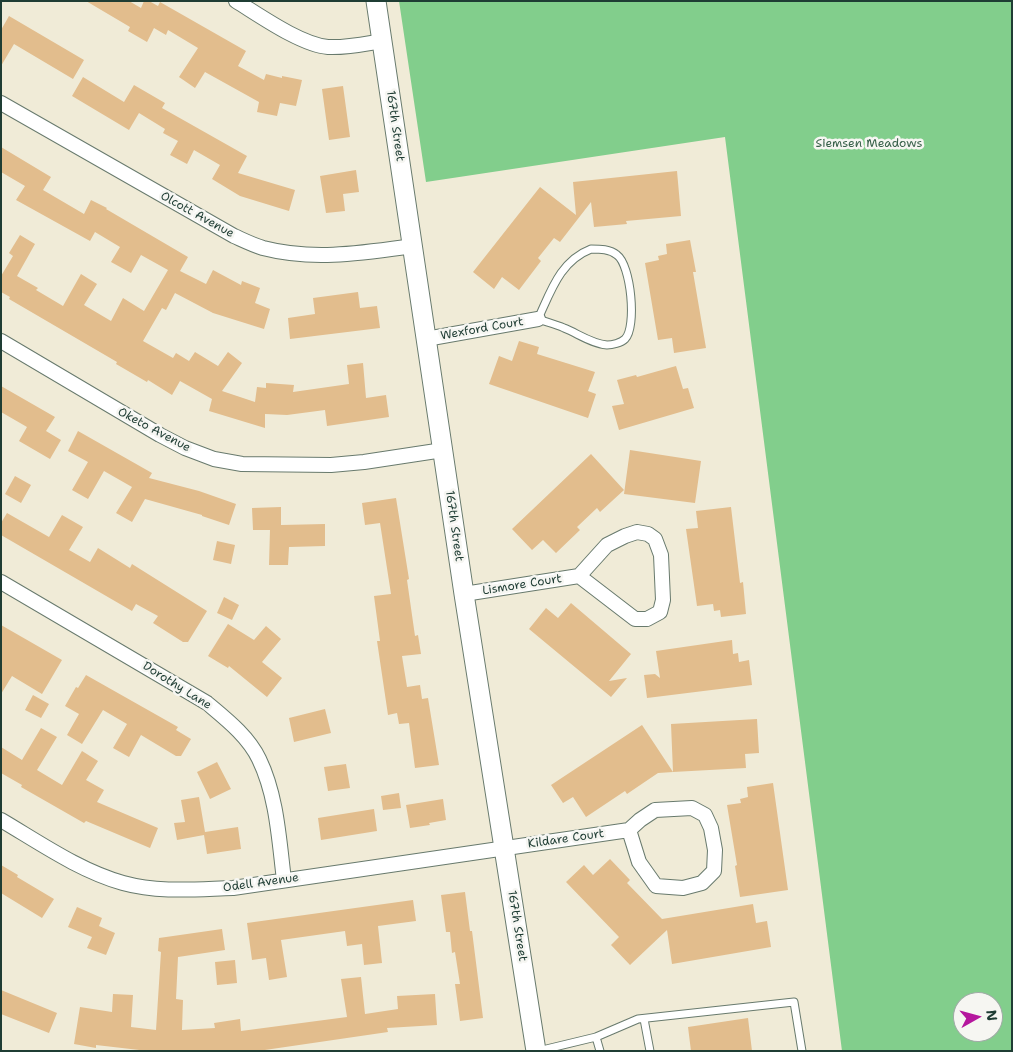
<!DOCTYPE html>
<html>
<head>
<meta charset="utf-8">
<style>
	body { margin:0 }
	#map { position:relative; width:1013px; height:1052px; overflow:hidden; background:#f0ebd7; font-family:"Shantell Sans",sans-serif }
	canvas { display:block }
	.frame { position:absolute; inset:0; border:2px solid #1f3d34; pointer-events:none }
	.north { position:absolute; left:953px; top:992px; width:50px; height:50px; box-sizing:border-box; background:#f6f6f2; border:1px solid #a0aca6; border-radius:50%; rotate:83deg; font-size:14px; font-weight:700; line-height:20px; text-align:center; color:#1f3d34 }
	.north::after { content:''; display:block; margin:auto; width:18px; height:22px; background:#b5179e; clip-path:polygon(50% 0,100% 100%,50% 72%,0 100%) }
</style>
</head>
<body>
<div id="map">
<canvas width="1013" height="1052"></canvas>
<div class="frame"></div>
<div class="north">N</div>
</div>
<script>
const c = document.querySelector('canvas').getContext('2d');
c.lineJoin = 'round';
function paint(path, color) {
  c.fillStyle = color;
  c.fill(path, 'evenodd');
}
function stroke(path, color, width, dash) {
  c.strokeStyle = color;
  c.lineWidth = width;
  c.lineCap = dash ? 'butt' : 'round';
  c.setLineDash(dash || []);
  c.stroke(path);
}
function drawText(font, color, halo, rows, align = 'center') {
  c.font = font + ' "Shantell Sans",sans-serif';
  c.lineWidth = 5;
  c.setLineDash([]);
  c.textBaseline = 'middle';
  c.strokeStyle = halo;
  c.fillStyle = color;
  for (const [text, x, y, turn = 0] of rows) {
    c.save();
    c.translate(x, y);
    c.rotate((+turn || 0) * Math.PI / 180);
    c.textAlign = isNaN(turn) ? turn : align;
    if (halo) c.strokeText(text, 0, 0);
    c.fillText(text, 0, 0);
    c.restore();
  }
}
const green = new Path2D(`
	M399 1H1012V1051H842L725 137 426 182ZM963 1002H993V1032H963Z`);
const building = new Path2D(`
	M86 1H129L141 8 144 1H149L158 6 160 2 246 51 238 66 264 80 266 74 282 78V76L302 80 296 106 280 103 277 116 257 112 259 102 205 72 195 88 179 77 198 48 168 30 166 35 154 28 147 42 128 31 130 27Z
	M9 16 84 60 73 79 14 44 1 66V30Z
	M83 77 124 102 134 85 165 103 162 108 247 156 238 173 295 190 289 211 240 196 212 179 220 165 194 150 187 164 170 155 178 141 163 133 165 129 139 113 129 130 72 96Z
	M343 86 350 137 329 140 322 89Z
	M1 147 51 177 43 190 84 214 91 200 107 208 106 209 188 257 180 271 206 284 213 270 241 285 242 281 260 288 255 303 270 309 264 329 213 313 175 293 166 310 162 308 143 341 173 358 176 353 189 361 195 352 218 366 228 352 242 363 222 391 255 402 257 387 266 388V383L294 385 293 392 349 384 347 365 363 363 366 398 386 395 389 417 327 426 325 410 287 415 265 414V428L209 411 212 399 180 381 172 395 148 380 147 382 116 364 117 362 9 299 10 297 1 292V276L13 256 9 253 20 235 35 244 17 276 38 288 36 290 63 306 81 274 97 284 84 305 111 321 123 298 144 311 168 270 141 255 131 273 111 262 120 247 95 232 90 241 16 200 25 186 1 172Z
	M356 170 359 192 343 194 345 211 326 213 320 176Z
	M677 171 681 216 626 221 627 224 594 227 591 202 560 242 554 238 538 258 541 261 519 290 502 277 494 289 473 272 540 187 576 215 573 182Z
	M690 240 696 272H693L706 348 674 353 672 338 658 340 645 263 659 260 658 256 667 254 666 244Z
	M358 292 360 308 377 306 380 328 290 339 288 318 315 314 313 298Z
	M519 341 539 347 537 354 595 372 588 391 596 394 588 418 489 384 499 356 512 361Z
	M676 366 683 389 688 388 694 408 619 430 612 406 624 404 617 380 636 375 637 377Z
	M1 386 55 417 46 431 61 440 50 459 19 441 27 427 1 412Z
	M78 431 152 473 149 478 199 491 236 504 229 525 202 516V515L145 499 132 522 116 513 132 487 104 471 88 499 72 490 88 462 68 451Z
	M630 450 701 461 695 503 624 494Z
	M591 454 624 490 600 512 597 508 577 527 580 530 556 553 543 540 532 550 512 529Z
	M15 476 31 485 21 503 5 494Z
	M396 498 409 579 407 580 415 636 418 635 421 654 402 656 407 687 420 685 422 699 428 698 439 765 415 768 409 723 399 724 397 713 388 715 377 641H380L374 596 391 594 380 523 365 525 362 503Z
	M281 507V525L325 524V546L289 547 288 565H269L270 530H253L252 508Z
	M731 507 740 583 743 582 746 614 721 617 720 610 714 611 713 604 697 606 686 529 698 528 696 511Z
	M7 513 49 537 62 515 83 527 69 550 90 562 98 548 130 568 132 564 207 611 188 642H183L153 623 158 616 136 604 132 611 1 535V523Z
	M217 541 235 545 231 564 213 560Z
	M224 597 239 605 232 620 217 613Z
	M571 603 631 654 609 681 627 678 611 697 529 629 546 608 558 618Z
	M228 624 254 640 266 626 281 639 262 662 282 678 267 697 229 666 228 668 208 656Z
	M1 625 62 660 42 694 12 676 1 694Z
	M732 640 733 654 738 653 739 662 749 660 752 685 647 698 644 675 655 674 660 678 656 651Z
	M86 675 178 727 176 730 191 739 181 756H176L141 735 129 757 113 748 127 724 103 710 82 744 67 735 79 714 65 706 76 687 78 688Z
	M33 695 49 704 41 718 25 710Z
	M325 709 331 733 294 742 289 718Z
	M757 719 759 753 745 754 746 768 673 772 671 724Z
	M642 725 673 772 658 773 627 794 625 791 586 817 573 797 563 803 551 785Z
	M41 728 57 737 37 770 62 785 82 751 98 761 86 780 104 790 97 802 158 828 150 848 86 821 84 823 21 787 22 785 1 773V747L22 760Z
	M217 762 231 789 210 799 197 772Z
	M346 764 350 788 328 791 324 767Z
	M773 783 788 890 740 897 735 866 737 865 727 805 741 803 740 799 748 797 747 787Z
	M399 793 401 808 383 810 381 796Z
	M199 797 205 832 238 827 241 849 207 854 204 835 177 840 174 823 185 822 181 800Z
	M443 799 446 820 429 823 430 825 410 828 406 805Z
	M374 809 377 831 321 840 318 818Z
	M610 859 630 880 627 883 662 919 753 904 756 923 767 921 771 947 672 964 667 930 630 965 611 945 619 937 566 882 584 865 593 875Z
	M1 865 18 875 17 877 54 899 42 918 1 893Z
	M465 892 470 931H472L483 1018 460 1021 455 984H460L455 952 452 953 450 932H446L441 895Z
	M413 900 416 921 378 926 382 963 364 965 362 944 347 946 345 931 281 940 287 977 269 980 266 958 252 960 247 923Z
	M77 907 102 918 99 926 115 933 106 955 87 948 92 937 68 927Z
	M222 929 225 950 178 957 176 999 183 1000 182 1030 215 1028 214 1023 240 1019 241 1031 347 1017 341 979 361 977 365 1014 398 1009 397 996 435 994 437 1025 387 1028 388 1032 258 1051H148L96 1045V1048L74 1044 80 1007 112 1012 113 994 133 995 131 1027 156 1030 161 952 158 951 159 938Z
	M235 960 237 983 217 985 215 962Z
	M1 990 57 1013 49 1033 1 1014Z
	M748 1018 752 1051H691L688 1027Z`);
const lane = new Path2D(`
	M591 249C600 249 610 249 617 255 631 265 637 327 625 339 621 343 612 345 607 345 592 344 577 333 564 328 555 324 546 322 538 319 551 291 560 261 591 249Z
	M644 1019 650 1051
	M596 1037 600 1051
	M538 1051 596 1037 638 1019 794 1002 802 1051`);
const street = new Path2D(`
	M236 1C259 15 301 45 328 47 346 48 364 44 382 41
	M1 103 234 236C243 240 253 245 263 248 313 261 362 253 413 246
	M426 339 538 319
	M1 341 160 435 185 448 214 459 242 464 331 465 364 462 443 450
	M1 582 207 703C226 719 248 736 259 759 277 796 279 840 284 880
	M464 594 579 576 607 545 625 536 637 532 648 534 655 539 661 555 663 600 660 612 647 619H635L579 576
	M692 808 705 815 711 828 715 850 714 871 702 883 683 888 656 886 639 862 629 830 640 820 655 810Z
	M1 820C40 843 80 871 123 883 159 893 197 889 233 888L629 830`);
const secondary = new Path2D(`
	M376 1 464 594 536 1051`);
const streetNames = [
	["167th Street",395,126,82],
	["Olcott Avenue",197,215,29],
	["Wexford Court",482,329,-10],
	["Oketo Avenue",154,430,28],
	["167th Street",454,526,82],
	["Lismore Court",522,585,-9],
	["Dorothy Lane",177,686,32],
	["Kildare Court",566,839,-8],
	["Odell Avenue",261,883,-8],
	["167th Street",517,926,81]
];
const parkNames = [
	["Siemsen Meadows",869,144]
];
paint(green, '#82ce8c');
paint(building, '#e2bd8d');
stroke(lane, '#687a6d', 9);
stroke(street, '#687a6d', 16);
stroke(secondary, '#687a6d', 21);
stroke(lane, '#fff', 7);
stroke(street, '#fff', 14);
stroke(secondary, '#fff', 19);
drawText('12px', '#1f3d34', '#f6f6f2', streetNames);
drawText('12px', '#38614a', '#f6f6f2', parkNames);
</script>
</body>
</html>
